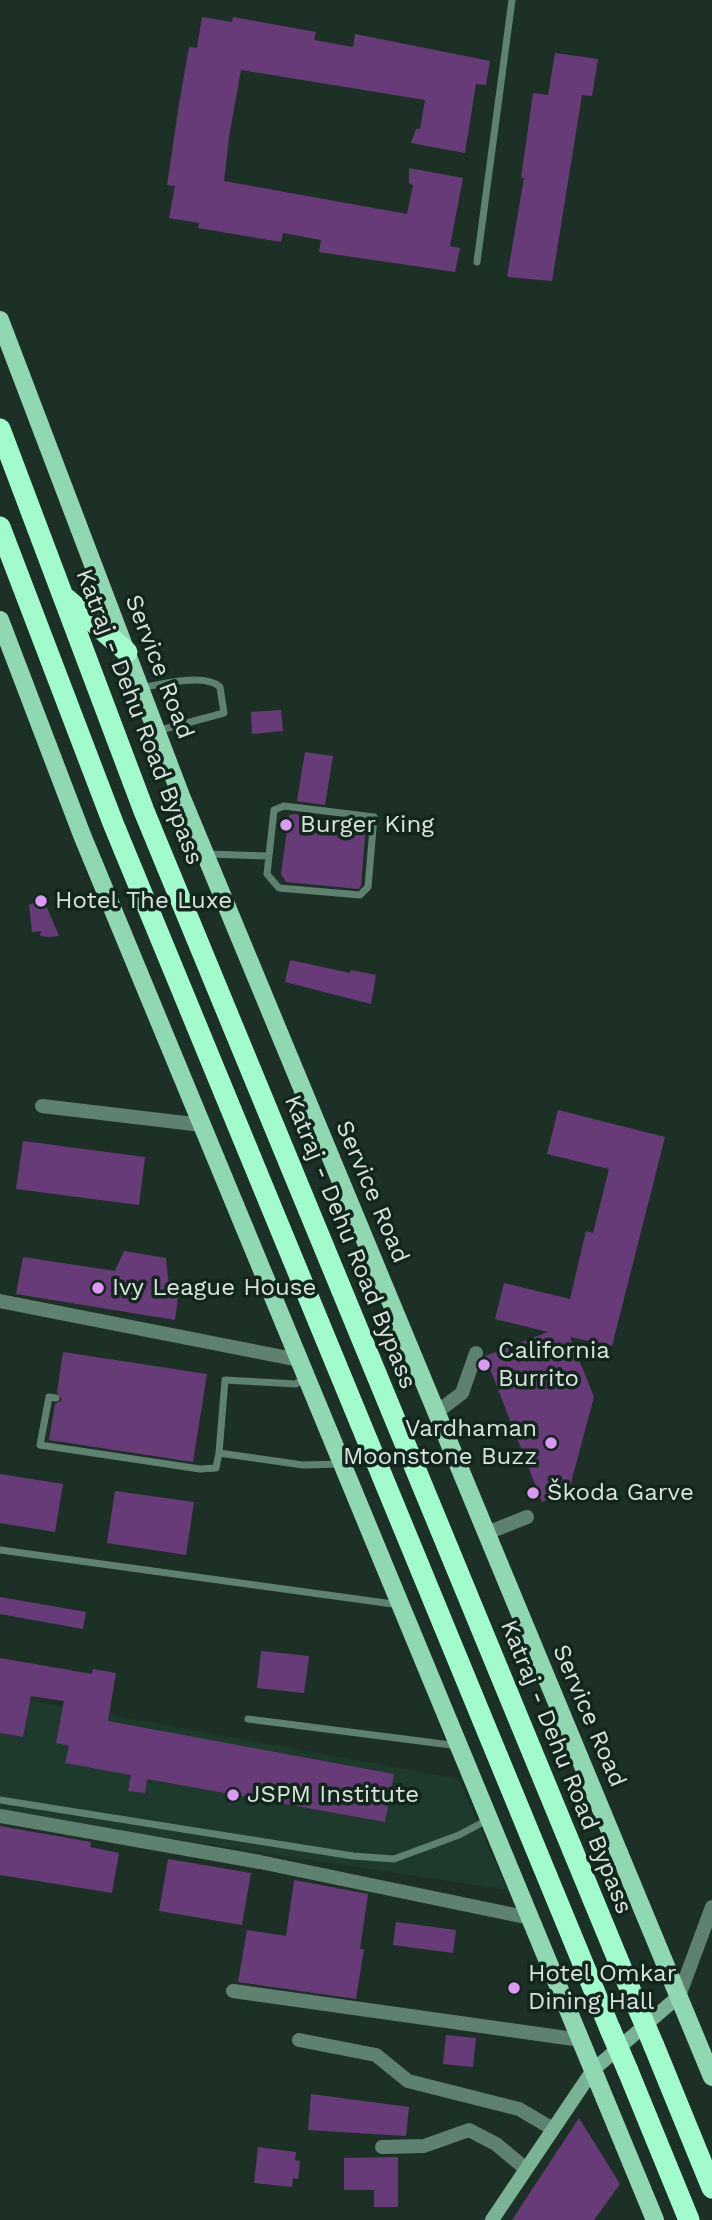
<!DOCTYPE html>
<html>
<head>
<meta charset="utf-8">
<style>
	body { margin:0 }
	canvas { display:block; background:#1c3026 }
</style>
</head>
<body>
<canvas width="712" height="2220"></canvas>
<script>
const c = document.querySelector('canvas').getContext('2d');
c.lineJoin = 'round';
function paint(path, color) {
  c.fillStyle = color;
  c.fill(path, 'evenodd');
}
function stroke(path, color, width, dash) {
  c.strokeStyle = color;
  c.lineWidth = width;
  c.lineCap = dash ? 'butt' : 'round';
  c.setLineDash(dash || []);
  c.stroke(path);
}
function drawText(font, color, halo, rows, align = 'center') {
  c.font = font + ' "Work Sans",sans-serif';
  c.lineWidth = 7;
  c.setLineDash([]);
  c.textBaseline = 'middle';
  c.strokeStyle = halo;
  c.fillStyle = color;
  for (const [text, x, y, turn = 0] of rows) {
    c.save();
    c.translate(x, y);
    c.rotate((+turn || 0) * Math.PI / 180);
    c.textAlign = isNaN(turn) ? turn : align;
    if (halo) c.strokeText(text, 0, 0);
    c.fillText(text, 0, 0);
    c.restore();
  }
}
const built = new Path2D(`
	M0 1695 459 1779 507 1890 0 1812Z`);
const building = new Path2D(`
	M202 17 232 22 233 17 316 32 314 40 353 47 355 34 490 61 486 85 476 84 465 153 411 143 416 129H420L425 100 241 70 229 137 224 181 407 214 413 185 409 183V168L463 178 450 246 460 248 455 272 319 252 321 240 283 233 281 242 198 228 199 223 169 218 175 186 167 185 179 104 189 47 197 48Z
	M555 53 598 59 592 96 582 95 552 281 507 277 524 178H521L533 93 548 95Z
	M281 710 283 731 252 734 251 712Z
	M305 752 333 756 325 805 297 801Z
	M295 814 366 824 361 886 358 889 286 882 281 874 289 815Z
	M43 898 56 929 59 936 49 937 40 936 41 931 32 932 29 905Z
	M290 960 350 973 351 970 376 975 371 1004 285 982Z
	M558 1110 665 1137 612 1346 570 1337 594 1397 569 1490 542 1502 485 1356 548 1332 495 1319 504 1283 570 1299 586 1231 593 1233 609 1169 547 1154Z
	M23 1141 145 1157 139 1205 16 1189Z
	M124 1251 166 1258 168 1280 180 1282 175 1320 16 1294 23 1257 115 1271Z
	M63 1352 207 1374 193 1462 49 1440 55 1404 62 1400 57 1392Z
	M0 1474 63 1484 55 1532 0 1523Z
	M115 1491 194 1502 186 1555 107 1543Z
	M0 1597 86 1612 83 1629 0 1614Z
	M261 1651 309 1656 304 1693 257 1688Z
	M0 1658 92 1674 93 1669 116 1673 108 1721 394 1774 385 1822 147 1779 145 1793 128 1791 131 1775 65 1763 69 1746 56 1743 64 1701 31 1696 23 1737 0 1733Z
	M0 1826 91 1842 90 1847 119 1853 112 1893 0 1875Z
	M168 1859 251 1873 242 1925 159 1911Z
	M294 1880 368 1894 360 1949H364L356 1999 238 1982 247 1930 286 1936Z
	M396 1922 456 1930 453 1953 393 1945Z
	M446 2035 476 2038 473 2067 443 2064Z
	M311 2094 409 2107 406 2136 308 2130Z
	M579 2118 620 2184 594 2220H512Z
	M258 2147 296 2152 295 2160 300 2161 298 2179 293 2178 292 2187 254 2183Z
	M398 2157V2207H374V2190H344V2158Z`);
const lane = new Path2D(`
	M477 262 512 0
	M141 688C160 684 205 673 220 687L224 713 157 731
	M284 806 374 817 368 887 360 895 279 888 267 874 274 810Z
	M206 854 268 856
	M56 1398 49 1397 40 1445 200 1469 216 1468 219 1453 303 1465 342 1464
	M219 1453 225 1380 296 1384 306 1376
	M0 1550 400 1605
	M248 1719 459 1746
	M0 1800 353 1856 394 1859 459 1835 489 1819`);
const street = new Path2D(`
	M42 1106 202 1125
	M0 1301 299 1360
	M437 1412 462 1393 476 1353
	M487 1533 527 1517
	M0 1816 260 1862 530 1918
	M233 1991 581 2040
	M679 1996 712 1907
	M299 2040 376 2055 408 2081 519 2109 553 2129
	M382 2147 424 2146 469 2130 496 2144 526 2169`);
const secondary = new Path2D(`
	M492 2220 593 2070 679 1996`);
const primary = new Path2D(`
	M0 320 181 796 712 2077
	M0 620 82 835 655 2220`);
const highway = new Path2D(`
	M0 429 144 811 637 2006
	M0 527 113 823 610 2029
	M67 599 127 652
	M654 2046 712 2188
	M628 2071 689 2220`);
const highwayBridge = new Path2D(`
	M637 2006 654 2046
	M610 2029 628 2071`);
const markers = [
	[286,825,7,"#db99f5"],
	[41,901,7,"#db99f5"],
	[98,1288,7,"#db99f5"],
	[484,1365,7,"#db99f5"],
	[551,1443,7,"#db99f5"],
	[533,1493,7,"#db99f5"],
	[233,1795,7,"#db99f5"],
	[514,1988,7,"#db99f5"]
];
const streetNames = [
	["Service Road",159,667,69],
	["Katraj - Dehu Road Bypass",139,717,69],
	["Service Road",372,1192,67],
	["Katraj - Dehu Road Bypass",350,1242,68],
	["Service Road",589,1716,67],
	["Katraj - Dehu Road Bypass",566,1767,68]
];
const poiNames = [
	["Burger King",300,825],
	["Hotel The Luxe",55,901],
	["Ivy League House",112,1288],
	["California",498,1351],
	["Burrito",498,1379],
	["Vardhaman",537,1429,"right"],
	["Moonstone Buzz",537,1457,"right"],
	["Škoda Garve",547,1493],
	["JSPM Institute",247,1795],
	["Hotel Omkar",528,1974],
	["Dining Hall",528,2002]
];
paint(built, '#1e3a2c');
paint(building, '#673b77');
stroke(lane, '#5f816f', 7);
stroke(street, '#5f816f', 14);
stroke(secondary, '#7ab295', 14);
stroke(primary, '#8fd8b2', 18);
stroke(highway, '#a1fbcd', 21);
stroke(highwayBridge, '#a1fbcd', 21);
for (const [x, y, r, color] of markers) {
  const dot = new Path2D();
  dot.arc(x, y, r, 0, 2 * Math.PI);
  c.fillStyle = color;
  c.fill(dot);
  stroke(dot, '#12261c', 2.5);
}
drawText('24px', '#d7e3dc', '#12261c', streetNames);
drawText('24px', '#d7e3dc', '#12261c', poiNames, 'left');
</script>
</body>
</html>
